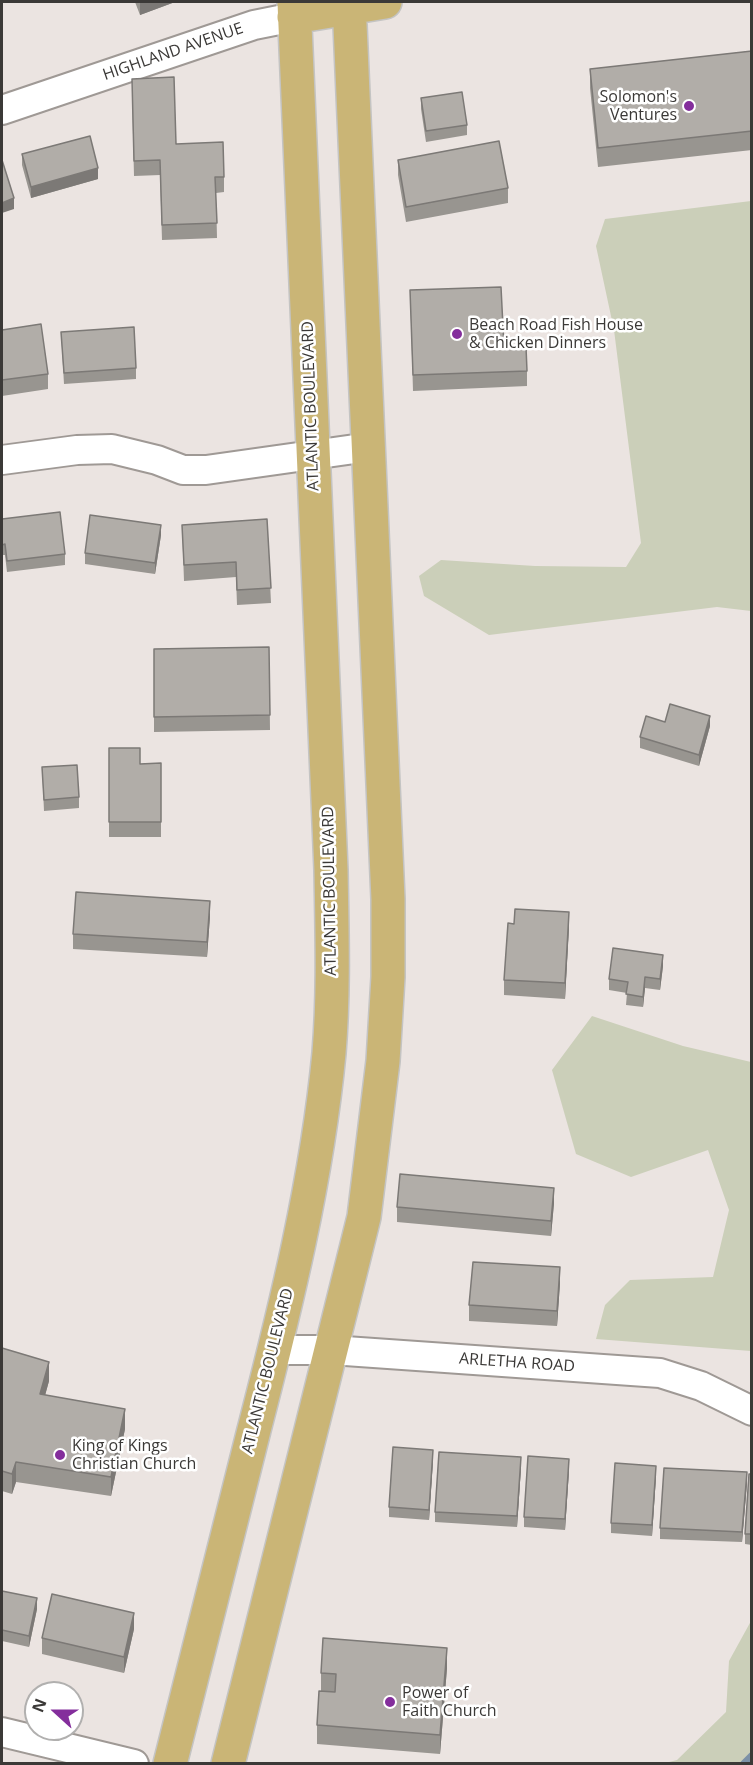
<!DOCTYPE html>
<html>
<head>
<meta charset="utf-8">
<style>
	body { margin:0 }
	#map { position:relative; width:753px; height:1765px; overflow:hidden; background:#ebe4e1; font-family:"Open Sans",sans-serif }
	canvas { display:block }
	.frame { position:absolute; inset:0; border:3px solid #3b3937; pointer-events:none }
	.north { position:absolute; left:24px; top:1681px; width:60px; height:60px; box-sizing:border-box; background:#fff; border:2px solid #b1b0af; border-radius:50%; rotate:291deg; font-size:16px; font-weight:700; line-height:24px; text-align:center; color:#3b3937 }
	.north::after { content:''; display:block; margin:auto; width:21px; height:27px; background:#842e9c; clip-path:polygon(50% 0,100% 100%,50% 72%,0 100%) }
</style>
</head>
<body>
<div id="map">
<canvas width="753" height="1765"></canvas>
<div class="frame"></div>
<div class="north">N</div>
</div>
<script>
const c = document.querySelector('canvas').getContext('2d');
c.lineJoin = 'round';
function paint(path, color) {
  c.fillStyle = color;
  c.fill(path, 'evenodd');
}
function stroke(path, color, width, dash) {
  c.strokeStyle = color;
  c.lineWidth = width;
  c.lineCap = dash ? 'butt' : 'round';
  c.setLineDash(dash || []);
  c.stroke(path);
}
function drawText(font, color, halo, rows, align = 'center') {
  c.font = font + ' "Open Sans",sans-serif';
  c.lineWidth = 5;
  c.setLineDash([]);
  c.textBaseline = 'middle';
  c.strokeStyle = halo;
  c.fillStyle = color;
  for (const [text, x, y, turn = 0] of rows) {
    c.save();
    c.translate(x, y);
    c.rotate((+turn || 0) * Math.PI / 180);
    c.textAlign = isNaN(turn) ? turn : align;
    if (halo) c.strokeText(text, 0, 0);
    c.fillText(text, 0, 0);
    c.restore();
  }
}
const green = new Path2D(`
	M751 201V611L717 607 489 635 424 596 419 576 441 560 535 566 626 567 641 543 614 330 596 246 605 219Z
	M592 1016 683 1046 751 1062V1351L596 1339 605 1305 630 1280 713 1277 729 1210 708 1150 631 1177 576 1154 552 1070Z
	M751 1621V1763H665L677 1760 726 1712 729 1661Z`);
const stream = new Path2D(`
	M744 1764 752 1756`);
const street = new Path2D(`
	M2 110 254 25 294 17
	M2 460 77 450 112 449 157 460 183 470H206L369 447
	M274 1350H331L660 1373 701 1386 752 1411
	M2 1732 134 1764`);
const primary = new Path2D(`
	M294 17 385 2
	M170 1764C198 1652 226 1541 254 1430 286 1306 317 1180 329 1053 334 992 332 931 331 870L294 2
	M228 1764 364 1217 383 1061 388 977V899L349 2`);
const wall = new Path2D(`
	M135 2H175L140 15Z
	M752 51V150L598 167 590 88V69Z
	M132 94 176 144 224 177V192L216 193 217 238 162 240 160 175 134 176Z
	M421 98 467 125V135L426 142 421 109Z
	M22 154 98 179 31 198 22 165Z
	M398 160 508 188V203L406 222 398 175Z
	M410 290 504 347 527 371V386L413 391Z
	M2 330 48 374V389L2 396Z
	M61 332 136 368V379L64 384Z
	M2 519 65 554V565L7 572 5 555H2Z
	M267 519 271 603 237 605 236 577 184 581 182 525Z
	M161 535 155 574 85 564V553Z
	M269 647 270 730 154 732V649Z
	M665 722 710 726 699 766 640 748V737Z
	M109 748 140 764 161 763V837H109Z
	M42 767 79 797V808L44 811Z
	M210 916 207 957 73 949V934Z
	M514 924 569 927 565 999 504 995V980Z
	M663 966 660 990 645 988 643 1007 626 1005 627 993 609 990V979Z
	M554 1203 551 1236 397 1222V1207Z
	M560 1283 557 1326 469 1321V1305Z
	M2 1348 49 1381 45 1395 125 1429 111 1496 16 1482 12 1494 2 1491Z
	M433 1460 429 1520 389 1517V1507Z
	M521 1467 517 1527 435 1522V1512Z
	M569 1470 565 1530 524 1527V1517Z
	M752 1474V1545L745 1544V1534Z
	M656 1476 652 1536 611 1533V1523Z
	M747 1483 742 1542 660 1539V1528Z
	M2 1591 37 1609 29 1647 2 1641Z
	M134 1629 124 1673 42 1654V1638Z
	M447 1668 440 1754 317 1744V1725L321 1691V1673Z`);
const shadedWall = new Path2D(`
	M140 2H175L140 15Z
	M98 168V179L31 198V187Z
	M14 198V209L2 213V203Z
	M161 525V535L155 574V563Z
	M710 716V726L699 766V755Z
	M210 901V916L207 957V942Z
	M569 912V927L565 999V983Z
	M663 955V966L660 990V979Z
	M645 977V988L643 1007V997Z
	M554 1188V1203L551 1236V1221Z
	M560 1267V1283L557 1326V1311Z
	M49 1362V1381L40 1414V1394Z
	M125 1409V1429L111 1496V1477Z
	M433 1450V1460L429 1520V1510Z
	M521 1457V1467L517 1527V1516Z
	M569 1459V1470L565 1530V1519Z
	M16 1462V1482L12 1494V1474Z
	M656 1466V1476L652 1536V1525Z
	M747 1472V1483L742 1542V1532Z
	M37 1598V1609L29 1647V1636Z
	M134 1613V1629L124 1673V1657Z
	M447 1648V1668L440 1754V1735Z`);
const building = new Path2D(`
	M752 51V131L598 148 590 69Z
	M174 77 176 144 223 142 224 177H215L217 223 162 225 160 160 134 161 132 79Z
	M462 92 467 125 426 131 421 98Z
	M90 136 98 168 31 187 22 154Z
	M499 141 508 188 406 207 398 160Z
	M2 160 14 198 2 203Z
	M501 287 504 347H526L527 371 413 375 410 290Z
	M41 324 48 374 2 380V330Z
	M134 327 136 368 64 373 61 332Z
	M60 512 65 554 7 561 5 544 2 545V519Z
	M90 515 161 525 155 563 85 553Z
	M267 519 271 588 237 590 236 562 184 565 182 525Z
	M269 647 270 715 154 717V649Z
	M670 704 710 716 699 755 640 737 646 716 665 722Z
	M109 748H140V764L161 763V822H109Z
	M77 765 79 797 44 800 42 767Z
	M76 892 210 901 207 942 73 934Z
	M515 909 569 912 565 983 504 980 508 923 514 924Z
	M613 948 663 955 660 979 645 977 643 997 626 994 628 982 609 979Z
	M400 1174 554 1188 551 1221 397 1207Z
	M473 1262 560 1267 557 1311 469 1305Z
	M2 1348 49 1362 40 1394 125 1409 111 1477 16 1462 12 1474 2 1471Z
	M393 1447 433 1450 429 1510 389 1507Z
	M439 1452 521 1457 517 1516 435 1512Z
	M528 1456 569 1459 565 1519 524 1517Z
	M615 1463 656 1466 652 1525 611 1523Z
	M664 1468 747 1472 742 1532 660 1528Z
	M749 1474H752V1534H745Z
	M2 1591 37 1598 29 1636 2 1630Z
	M52 1594 134 1613 124 1657 42 1638Z
	M323 1638 447 1648 440 1735 317 1725 319 1691 335 1692 336 1674 321 1673Z`);
const markers = [
	[689,106,6,"#842e9c"],
	[457,334,6,"#842e9c"],
	[60,1455,6,"#842e9c"],
	[390,1702,6,"#842e9c"]
];
const streetNames = [
	["HIGHLAND AVENUE",173,52,-19],
	["ATLANTIC BOULEVARD",311,406,-92],
	["ATLANTIC BOULEVARD",330,891,-91],
	["ARLETHA ROAD",517,1363,4],
	["ATLANTIC BOULEVARD",268,1371,-76]
];
const poiNames = [
	["Solomon's",677,97,"right"],
	["Ventures",677,115,"right"],
	["Beach Road Fish House",469,325],
	["& Chicken Dinners",469,343],
	["King of Kings",72,1446],
	["Christian Church",72,1464],
	["Power of",402,1693],
	["Faith Church",402,1711]
];
paint(green, '#cbcfb9');
stroke(stream, '#7c91a7', 8);
stroke(street, '#9f9995', 32);
stroke(primary, '#c4c4c3', 36);
stroke(street, '#fff', 28);
stroke(primary, '#cab576', 33);
paint(wall, '#989590');
paint(shadedWall, '#7c7976');
paint(building, '#b1ada8');
stroke(building, '#7c7976', 1.5);
for (const [x, y, r, color] of markers) {
  const dot = new Path2D();
  dot.arc(x, y, r, 0, 2 * Math.PI);
  c.fillStyle = color;
  c.fill(dot);
  stroke(dot, '#fff', 2);
}
drawText('16px', '#3b3937', '#fff', streetNames);
drawText('16px', '#3b3937', '#fff', poiNames, 'left');
</script>
</body>
</html>
